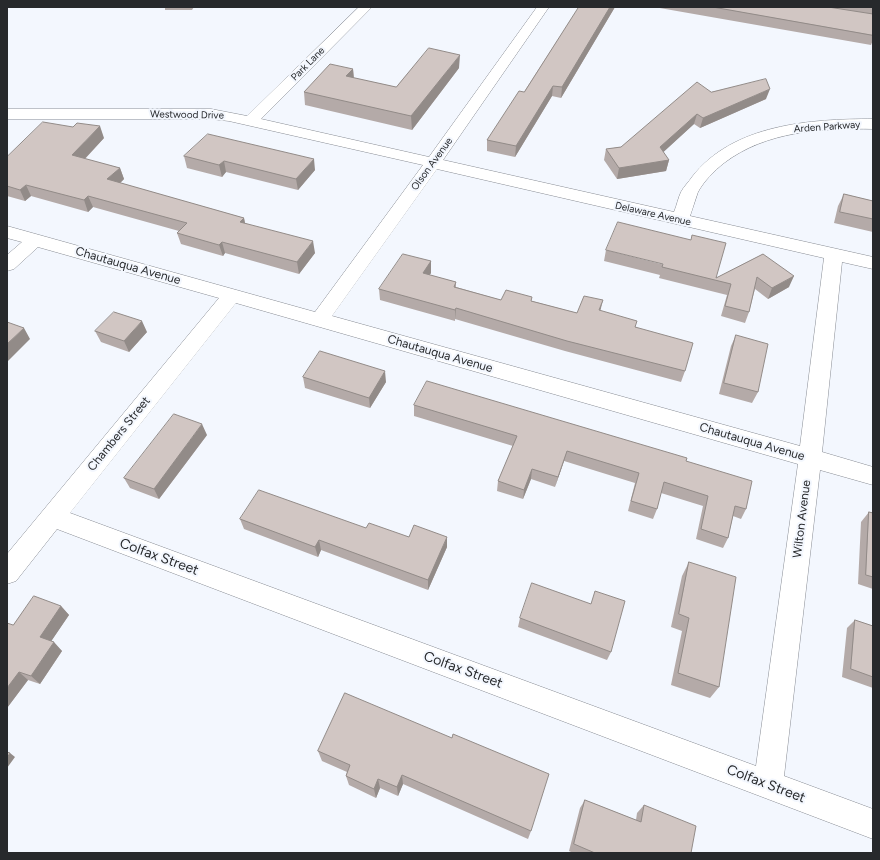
<!DOCTYPE html>
<html>
<head>
<meta charset="utf-8">
<style>
	body { margin:0 }
	#map { position:relative; width:880px; height:860px; overflow:hidden; background:#f3f7fe; font-family:Figtree,sans-serif }
	canvas { display:block }
	.frame { position:absolute; inset:0; border:8px solid #27292c; pointer-events:none }
</style>
</head>
<body>
<div id="map">
<canvas width="880" height="860"></canvas>
<div class="frame"></div>
</div>
<script>
const c = document.querySelector('canvas').getContext('2d');
c.lineJoin = 'round';
function stroke(path, color, width, dash) {
  c.strokeStyle = color;
  c.lineWidth = width;
  c.lineCap = dash ? 'butt' : 'round';
  c.setLineDash(dash || []);
  c.stroke(path);
}
function paint(path, color) {
  c.fillStyle = color;
  c.fill(path, 'evenodd');
}
function drawText(font, color, halo, rows, align = 'center') {
  c.font = font + ' Figtree,sans-serif';
  c.lineWidth = 4;
  c.setLineDash([]);
  c.textBaseline = 'middle';
  c.strokeStyle = halo;
  c.fillStyle = color;
  for (const [text, x, y, turn = 0] of rows) {
    c.save();
    c.translate(x, y);
    c.rotate((+turn || 0) * Math.PI / 180);
    c.textAlign = isNaN(turn) ? turn : align;
    if (halo) c.strokeText(text, 0, 0);
    c.fillText(text, 0, 0);
    c.restore();
  }
}
const minor = new Path2D(`
	M359 7H372L261 119 429 157 537 7H549L443 160 674 212C677 205 678 198 681 192 684 186 689 182 692 177 733 124 811 119 873 119V129C822 128 766 131 724 163 714 171 704 181 698 192 695 200 693 208 690 216L873 257V269L842 262 822 452 873 467V485L820 470 784 776 873 809V839L57 529 16 581 7 584V554L219 298 38 247 14 269 7 271V255L22 242 7 238V226L315 312 423 165 229 121 211 119H7V109H211L247 116ZM437 169 824 258 800 446 332 316ZM236 303 798 464 756 766 70 513Z`);
const wall = new Path2D(`
	M165 7H194L192 10H165Z
	M579 7H615L561 98 552 96 515 157 487 151V140L524 92Z
	M654 7H873V40L871 45Z
	M459 68 412 130 305 105 304 92 353 69 354 78 396 87Z
	M711 92 766 99 700 128 694 124 663 152 669 160 666 171 617 179 604 160 606 149 621 147Z
	M104 138 85 159 120 168 124 179 120 183 244 218 245 223 315 253 299 274 225 253 223 256 181 244 177 233 179 231 93 207 88 212 31 196 25 201 7 196V157Z
	M184 156 315 170 298 190 226 172 222 177 187 168Z
	M844 194 873 201V232L834 223 838 206Z
	M606 250 716 278 763 254 789 287 768 299 755 289 749 312 745 323 721 316 727 295 659 278 660 275 604 261Z
	M431 261V273L429 275 456 282V287L501 300 532 301 577 313 600 311 636 327 685 371 681 382 565 351 455 319V321L380 300 379 289Z
	M95 331 147 332 129 352 101 342Z
	M736 335 758 392 752 403 719 394 731 346Z
	M303 377 386 382 370 408 305 388Z
	M414 405 686 461 746 509 741 519 733 516 728 538 723 548 696 539 703 506 661 493 657 509 653 519 628 511 635 483 564 461 555 487 531 479 523 499 497 491 498 481 513 446 414 416Z
	M207 435 159 499 130 488 124 478Z
	M869 512 873 513V589L858 584 861 522Z
	M240 519 366 528 409 537 447 547 428 590 321 550 318 557 244 529Z
	M689 562 719 687 710 698 671 685 682 631 671 627 682 576Z
	M591 604 611 652 607 660 518 627 520 618Z
	M61 606 69 615 51 641 62 651 40 684 28 680 7 708 13 625Z
	M855 620 873 626V688L842 677 847 628Z
	M345 693 531 831 528 839 403 784 398 796 380 788 376 798 349 785 346 776 347 772 322 761 318 751Z
	M585 800 636 820 637 813 644 805 691 853H573L569 851 580 808Z`);
const shadedWall = new Path2D(`
	M610 7H615L561 98 562 87Z
	M460 55 459 68 412 130 411 116Z
	M353 69 354 82 346 76Z
	M553 86 552 96 515 157 516 146Z
	M770 89 766 99 700 128 703 118Z
	M697 114 694 124 657 158 660 147Z
	M100 126 104 138 77 167 72 155Z
	M314 159 315 170 298 190 296 179Z
	M669 160 666 171 617 179 619 168Z
	M224 161 226 172 222 177 219 165Z
	M120 168 124 179 112 191 107 179Z
	M26 185 31 196 25 201 20 190Z
	M88 196 93 207 88 212 84 200Z
	M244 218 246 229 240 222Z
	M313 241 315 253 299 274 297 262Z
	M222 242 225 253 223 256 219 245Z
	M431 261V273L424 284 423 273Z
	M794 276 789 287 768 299 772 288Z
	M603 300 600 312 599 310Z
	M456 308 455 319V321V310Z
	M142 321 147 332 129 352 124 341Z
	M24 328 30 339 7 362V344Z
	M385 371 386 382 370 408 369 398Z
	M202 424 207 435 159 499 154 489Z
	M567 451 564 461 555 487 558 477Z
	M532 469 531 479 523 499 524 490Z
	M447 537V547L428 590V580Z
	M319 540 321 550 318 557 315 547Z
	M61 606 69 615 48 646 40 637Z
	M54 642 62 651 40 684 31 676Z
	M19 672 28 680 7 708V688Z
	M10 753 15 757 7 768V758Z
	M402 775 403 784 398 796 397 787Z
	M378 779 380 788 376 798 374 789Z`);
const building = new Path2D(`
	M579 7H610L562 87 553 86 516 146 487 140 519 91 524 92Z
	M713 7H828L873 14V35Z
	M429 48 460 55 411 116 304 92 330 64 353 69 346 76 396 87Z
	M766 79 770 89 703 118 697 114 660 147 669 160 619 168 606 149 621 147 697 82 711 92Z
	M43 122 73 127 77 123 100 126 72 155 120 168 107 179 244 218 240 222 313 241 297 262 222 242 219 245 177 233 187 223 88 196 84 200 26 185 20 190 7 186V157Z
	M208 134 314 159 296 179 224 161 219 165 184 156Z
	M844 194 873 201V219L840 212Z
	M618 222 691 240 692 235 726 243 716 278 763 254 794 276 772 288 757 277 749 312 725 306 731 284 662 267 663 264 606 250Z
	M403 254 431 261 423 273 456 282 454 287 501 300 506 290 532 297 531 301 577 313 584 296 603 300 599 310 637 321 635 327 693 343 685 371 567 341 456 308 455 310 379 289Z
	M114 312 142 321 124 341 95 331Z
	M7 322 24 328 7 344Z
	M736 335 768 344 758 392 724 383Z
	M320 351 385 371 369 398 303 377Z
	M427 381 687 458 686 461 752 481 746 509 735 506 728 538 701 529 708 496 664 482 657 509 631 501 639 473 567 451 558 477 532 469 524 490 498 481 517 436 414 405Z
	M174 414 202 424 154 489 124 478Z
	M259 490 366 528 369 523 409 537 414 525 447 537 428 580 319 540 315 547 240 519Z
	M869 512 873 513V577L866 575Z
	M689 562 736 577 719 687 678 673 689 618 679 614Z
	M532 583 591 604 595 591 625 601 611 652 520 618Z
	M34 596 61 606 40 637 54 642 31 676 19 672 7 688V623L13 625Z
	M855 620 873 626V677L851 669Z
	M345 693 452 738 453 734 549 774 531 831 402 775 397 787 378 779 374 789 346 776 350 765 318 751Z
	M7 752 10 753 7 758Z
	M585 800 641 822 644 805 696 826 691 853H595L574 844Z`);
const farStreetnames = [
	["Park Lane",308,64,-45],
	["Westwood Drive",187,115,1],
	["Arden Parkway",827,127,-4],
	["Olson Avenue",432,164,-54],
	["Delaware Avenue",653,214,13]
];
const streetNames = [
	["Chautauqua Avenue",128,266,16],
	["Chautauqua Avenue",440,354,16],
	["Chambers Street",119,434,-51],
	["Chautauqua Avenue",752,442,16],
	["Wilton Avenue",802,519,-83]
];
const nearStreetnames = [
	["Colfax Street",159,557,20],
	["Colfax Street",463,670,20],
	["Colfax Street",766,784,21]
];
stroke(minor, '#888c94', 1);
paint(minor, '#fff');
paint(wall, '#b4aaa8');
paint(shadedWall, '#928b88');
paint(building, '#d1c6c3');
stroke(building, '#928b88', 1);
drawText('10px', '#27292c', '#f3f7fe', farStreetnames);
drawText('12px', '#27292c', '#f3f7fe', streetNames);
drawText('14px', '#27292c', '#f3f7fe', nearStreetnames);
</script>
</body>
</html>
